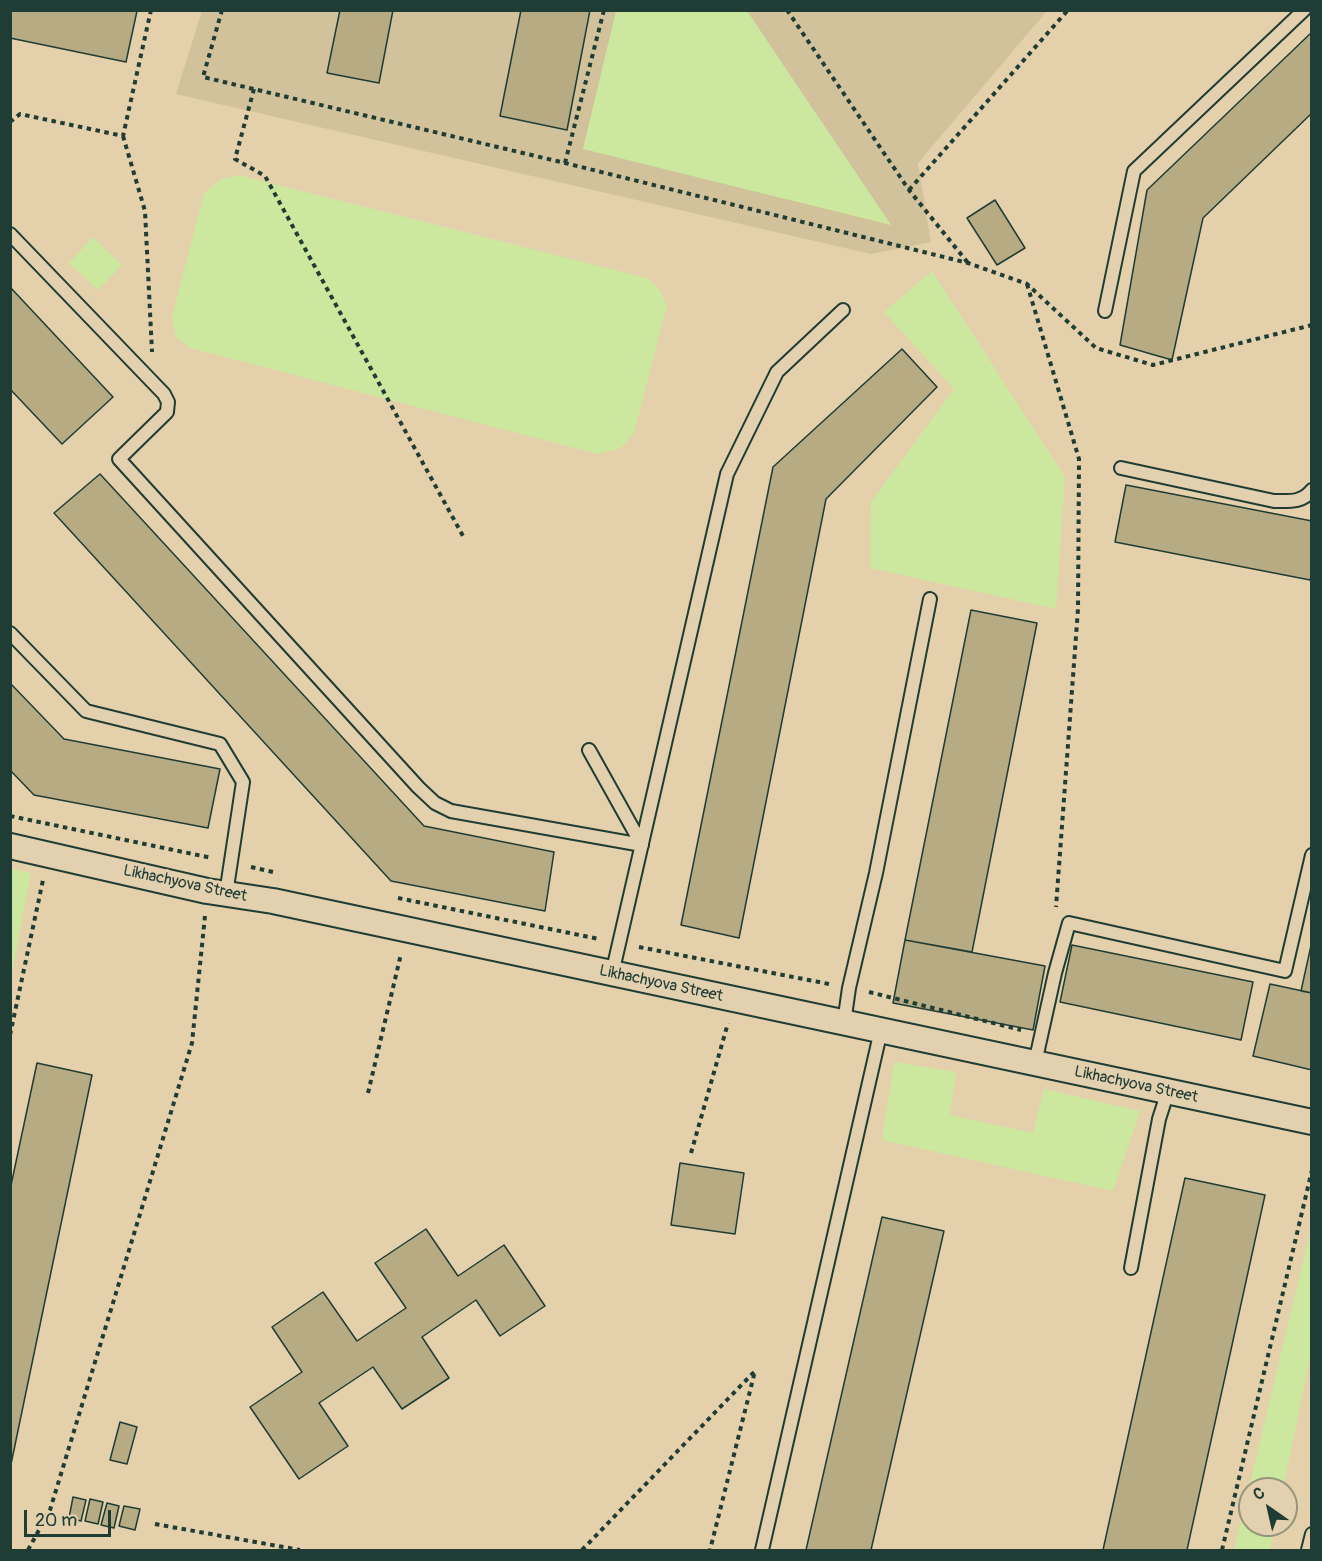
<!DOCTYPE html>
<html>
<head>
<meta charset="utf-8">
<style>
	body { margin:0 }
	#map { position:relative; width:1322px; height:1561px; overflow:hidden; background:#e4d0aa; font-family:Pangolin,sans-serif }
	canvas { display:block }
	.frame { position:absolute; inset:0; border:12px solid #1f3d34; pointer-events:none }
	.north { position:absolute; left:1238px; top:1477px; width:60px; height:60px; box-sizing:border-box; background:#e3d0ae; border:2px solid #95957d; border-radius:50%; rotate:326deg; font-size:16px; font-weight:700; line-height:24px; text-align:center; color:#1f3d34 }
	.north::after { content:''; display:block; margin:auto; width:21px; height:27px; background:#1f3d34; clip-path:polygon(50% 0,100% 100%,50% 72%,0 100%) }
	.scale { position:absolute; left:24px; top:1510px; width:87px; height:27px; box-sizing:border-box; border:3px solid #1f3d34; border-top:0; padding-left:8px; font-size:18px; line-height:21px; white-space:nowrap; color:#1f3d34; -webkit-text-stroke:4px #e3d0ae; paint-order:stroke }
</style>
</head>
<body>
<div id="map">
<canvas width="1322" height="1561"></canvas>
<div class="frame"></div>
<div class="north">С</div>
<div class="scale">20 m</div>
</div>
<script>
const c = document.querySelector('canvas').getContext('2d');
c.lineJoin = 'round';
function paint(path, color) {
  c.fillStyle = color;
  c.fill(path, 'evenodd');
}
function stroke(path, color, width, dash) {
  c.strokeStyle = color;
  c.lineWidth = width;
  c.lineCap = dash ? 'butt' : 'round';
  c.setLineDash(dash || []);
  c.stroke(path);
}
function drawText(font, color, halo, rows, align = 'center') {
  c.font = font + ' Pangolin,sans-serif';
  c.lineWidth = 6;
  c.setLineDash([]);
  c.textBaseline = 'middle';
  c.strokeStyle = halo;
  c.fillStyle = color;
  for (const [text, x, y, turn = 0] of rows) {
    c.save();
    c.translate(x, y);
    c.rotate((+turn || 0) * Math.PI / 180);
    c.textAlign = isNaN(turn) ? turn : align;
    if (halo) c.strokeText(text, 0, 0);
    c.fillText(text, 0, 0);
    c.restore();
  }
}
const built = new Path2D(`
	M202 11H1047L918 163 931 242 871 254 176 94Z`);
const green = new Path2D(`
	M616 11H747L891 225 583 149Z
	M238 175 647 278 660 290 667 306 634 433 621 448 598 454 190 348 176 337 172 317 204 193 222 179Z
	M93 237 122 265 98 290 69 263Z
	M932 271 1065 477 1056 609 870 568 871 502 954 389 884 312Z
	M11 869 31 873 11 978 10 869Z
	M894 1062 956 1072 950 1115 1033 1133 1044 1089 1140 1111 1113 1191 882 1140Z
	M1311 1228V1353L1283 1489H1250V1525H1276L1270 1550H1234Z`);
const building = new Path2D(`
	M10 10H136L137 11 126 62 10 38Z
	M340 10H393L379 83 327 73Z
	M521 10H590L567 130 500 116Z
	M1312 32V113L1203 218 1172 360 1120 345 1147 190Z
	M995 200 1025 248 997 265 967 218Z
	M10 287 113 397 62 444 10 389Z
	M902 349 937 387 826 499 739 938 681 925 773 467Z
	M100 474 424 826 554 852 545 911 391 881 54 513Z
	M1126 485 1312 521V573L1310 580 1115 542Z
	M971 610 1037 623 972 952 905 940Z
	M10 683 64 739 220 769 208 828 34 795 10 770Z
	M905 940 1045 966 1033 1030 893 1003Z
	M1312 941V993L1301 991Z
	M1072 945 1253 982 1241 1040 1060 1002Z
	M1270 984 1312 993V1070L1253 1056Z
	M37 1063 92 1075 10 1469V1190Z
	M680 1163 744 1173 735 1234 671 1225Z
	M1185 1178 1265 1195 1187 1550H1103Z
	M882 1217 944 1231 871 1550H806Z
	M426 1229 458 1276 504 1245 545 1306 500 1336 476 1300 422 1337 449 1378 402 1409 373 1367 319 1403 348 1446 299 1479 250 1407 302 1372 272 1327 323 1292 357 1341 406 1308 375 1263Z
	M120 1422 137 1427 127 1464 110 1460Z
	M73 1497 86 1500 81 1521 69 1518Z
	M90 1499 103 1502 98 1524 85 1521Z
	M107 1503 119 1506 114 1528 101 1525Z
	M124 1506 140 1509 135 1530 119 1526Z`);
const path = new Path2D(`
	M222 10 203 77 565 163 968 263 1027 284 1096 348 1153 365 1312 325
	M787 10 909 190 968 263
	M254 89 235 159 265 176 463 536
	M10 122 20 114 123 136 151 10
	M123 136 145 211 152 352
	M565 163 604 10
	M909 190 1068 10
	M1027 284 1079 459 1078 609 1056 907
	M10 816 212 858
	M251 867 273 872
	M398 898 599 939
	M639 947 829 984
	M869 992 1021 1030
	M10 1035 43 880
	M368 1093 401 954
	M691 1153 728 1023
	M155 1524 300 1550
	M28 1550 50 1510 192 1043 205 916
	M582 1550 755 1371 710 1550
	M1222 1550 1312 1170`);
const lane = new Path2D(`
	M10 234 164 394 168 402 167 412 119 459 418 787 435 803 451 811 642 845
	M1105 311 1134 171 1304 10
	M1121 468 1274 501C1289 501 1302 503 1312 490
	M10 633 86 711 220 744 243 782 226 894
	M589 750 642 845
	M612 974 727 474 777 372 843 310
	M844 1023 849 988 876 873 930 599
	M1035 1063 1055 973 1069 923 1285 971 1312 855
	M1131 1268 1159 1119 1168 1091
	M762 1550 881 1030
	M1308 1550 1312 1534`);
const street = new Path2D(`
	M10 846 207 891 273 901 1312 1122`);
const streetNames = [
	["Likhachyova Street",185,884,12],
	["Likhachyova Street",661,984,12],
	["Likhachyova Street",1136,1085,12]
];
paint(built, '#d2c29c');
paint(green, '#cce89f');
paint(building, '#b6ab83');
stroke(building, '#1f3d34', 1.5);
stroke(lane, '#1f3d34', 16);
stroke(street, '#1f3d34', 28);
stroke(path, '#1f3d34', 4, [4.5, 4.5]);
stroke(lane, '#e3d0ae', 12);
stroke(street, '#e3d0ae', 24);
drawText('16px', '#1f3d34', '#e3d0ae', streetNames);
</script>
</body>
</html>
